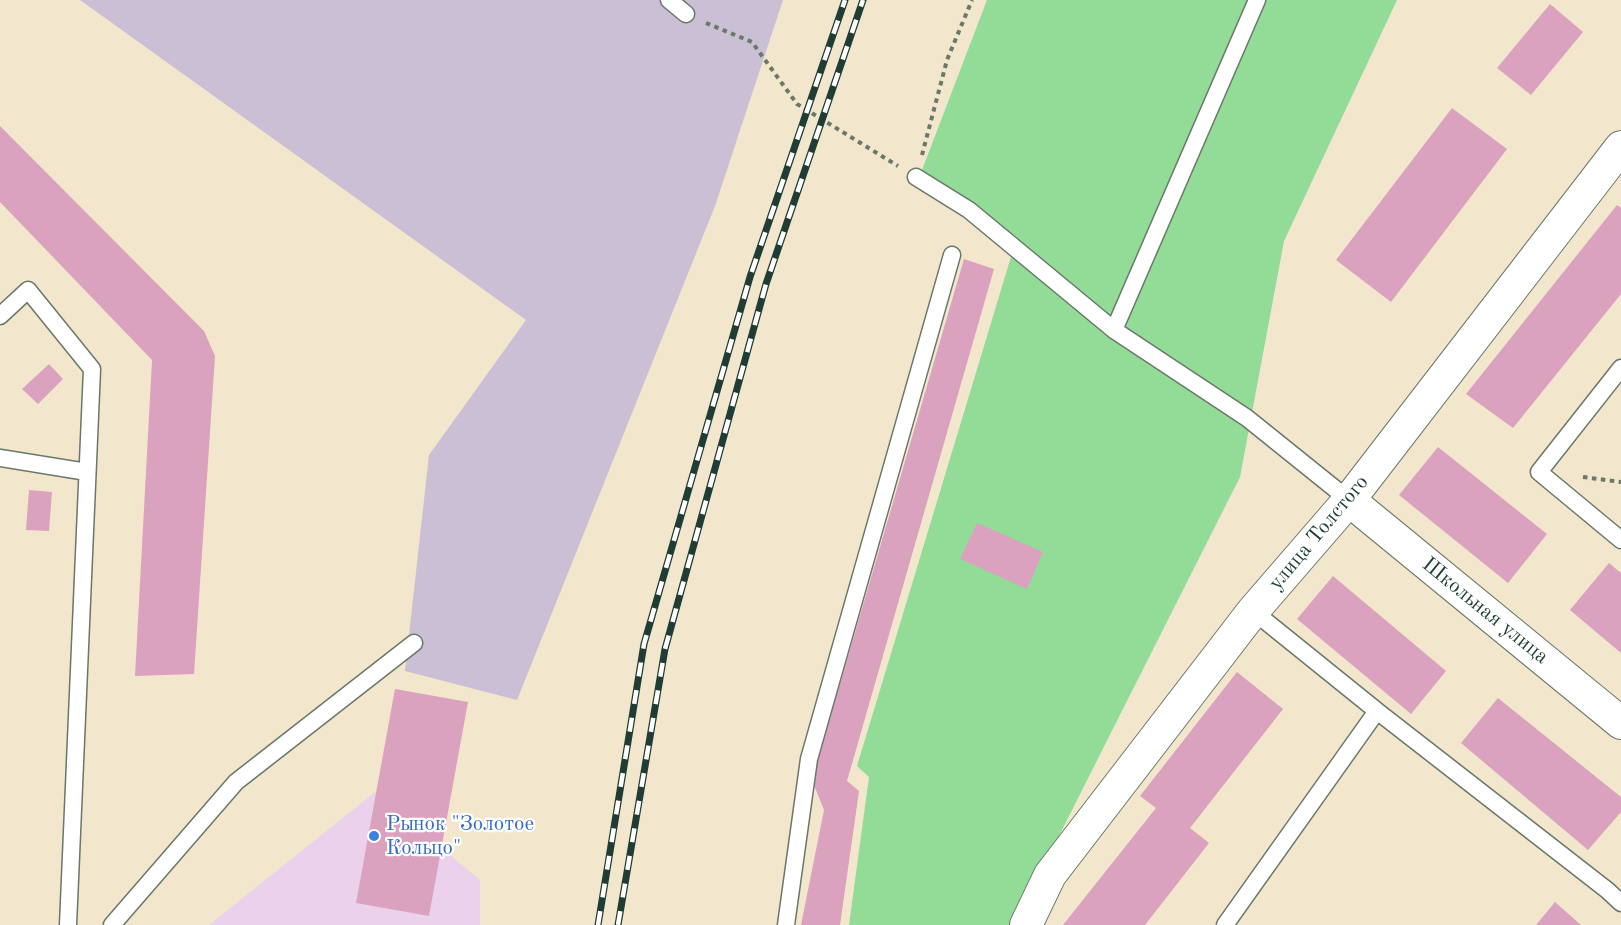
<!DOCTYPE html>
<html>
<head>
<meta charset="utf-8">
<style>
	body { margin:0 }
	canvas { display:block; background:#f2e6cc }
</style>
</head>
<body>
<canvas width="1621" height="925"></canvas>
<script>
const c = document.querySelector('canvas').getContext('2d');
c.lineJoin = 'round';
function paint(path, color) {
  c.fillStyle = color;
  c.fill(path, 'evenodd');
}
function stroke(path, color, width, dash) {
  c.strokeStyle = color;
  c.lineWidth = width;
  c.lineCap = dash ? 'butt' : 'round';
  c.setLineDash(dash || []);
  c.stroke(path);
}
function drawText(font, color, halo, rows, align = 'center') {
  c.font = font + ' "Old Standard TT",serif';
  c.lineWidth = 4.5;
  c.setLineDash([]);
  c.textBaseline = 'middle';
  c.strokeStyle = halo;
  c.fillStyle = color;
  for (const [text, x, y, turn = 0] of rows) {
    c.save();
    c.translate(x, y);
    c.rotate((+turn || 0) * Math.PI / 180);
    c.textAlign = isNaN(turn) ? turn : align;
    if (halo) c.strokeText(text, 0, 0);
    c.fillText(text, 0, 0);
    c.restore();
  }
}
const built = new Path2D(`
	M375 792 480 880V925H209Z`);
const industrial = new Path2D(`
	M80 0H783L715 206 517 700 405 671 429 455 526 320Z`);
const green = new Path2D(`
	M987 0H1397L1284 241 1240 477 1014 925H849L869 777 857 766 1017 237 922 170Z`);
const building = new Path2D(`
	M1550 4 1583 32 1531 95 1497 68Z
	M1452 108 1507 149 1391 302 1336 260Z
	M0 126 204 331 215 356 194 674 135 676 152 360 0 202Z
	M1617 205 1621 208V294L1513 428 1466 394Z
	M964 259 994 269 847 781 859 791 840 925H801L824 810 812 780Z
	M49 364 63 379 38 404 22 389Z
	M1438 447 1547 534 1508 583 1399 495Z
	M29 490 52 492 49 531 26 530Z
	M977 523 1043 552 1027 589 960 559Z
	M1609 563 1621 573V653L1570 610Z
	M1333 576 1446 671 1411 714 1297 619Z
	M1237 672 1283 709 1190 828 1209 843 1145 925H1063L1156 808 1140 796Z
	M395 689 468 702 429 916 356 903Z
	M1498 698 1621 797V812L1588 850 1461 743Z
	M1555 902 1581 925H1536Z`);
const path = new Path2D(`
	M706 23 752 42 797 104 898 166
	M922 155 947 60 972 0
	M1583 477 1621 482`);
const service = new Path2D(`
	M669 0 686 14
	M916 177 969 210 1114 330 1247 418 1349 500
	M0 316 28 290 92 369 68 925
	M1114 330 1257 0
	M1621 368 1539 472 1621 540
	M0 458 87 472
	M1377 711 1607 890 1621 903
	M112 925 236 782 414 643
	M786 925 809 759 952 255
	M1225 925 1377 711 1253 611`);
const minor = new Path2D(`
	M1349 500 1621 723
	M1026 925 1050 875 1253 611 1349 500 1621 147`);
const rail = new Path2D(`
	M598 925 644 644 750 277 845 0
	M618 925 665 649 766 284 863 0`);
const markers = [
	[374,836,6,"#3f7fe0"]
];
const streetNames = [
	["улица Толстого",1319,533,-50],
	["Школьная улица",1485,611,39]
];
const shopNames = [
	["Рынок \"Золотое",386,824],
	["Кольцо\"",386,848]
];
paint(built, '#ebd1eb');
paint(industrial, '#cbbfd5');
paint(green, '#92dc97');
paint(building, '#daa2be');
stroke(service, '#697869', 19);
stroke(minor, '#697869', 34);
stroke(path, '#697869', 4, [4.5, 4.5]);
stroke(service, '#fff', 16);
stroke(minor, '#fff', 32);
stroke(rail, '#1f3d34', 7);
stroke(rail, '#fff', 4.5, [14]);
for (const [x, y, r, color] of markers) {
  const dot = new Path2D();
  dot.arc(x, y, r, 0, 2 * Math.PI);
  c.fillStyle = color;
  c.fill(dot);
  stroke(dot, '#fff', 2);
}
drawText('21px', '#1f3d34', '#fff', streetNames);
drawText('21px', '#366cbe', '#fff', shopNames, 'left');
</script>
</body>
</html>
